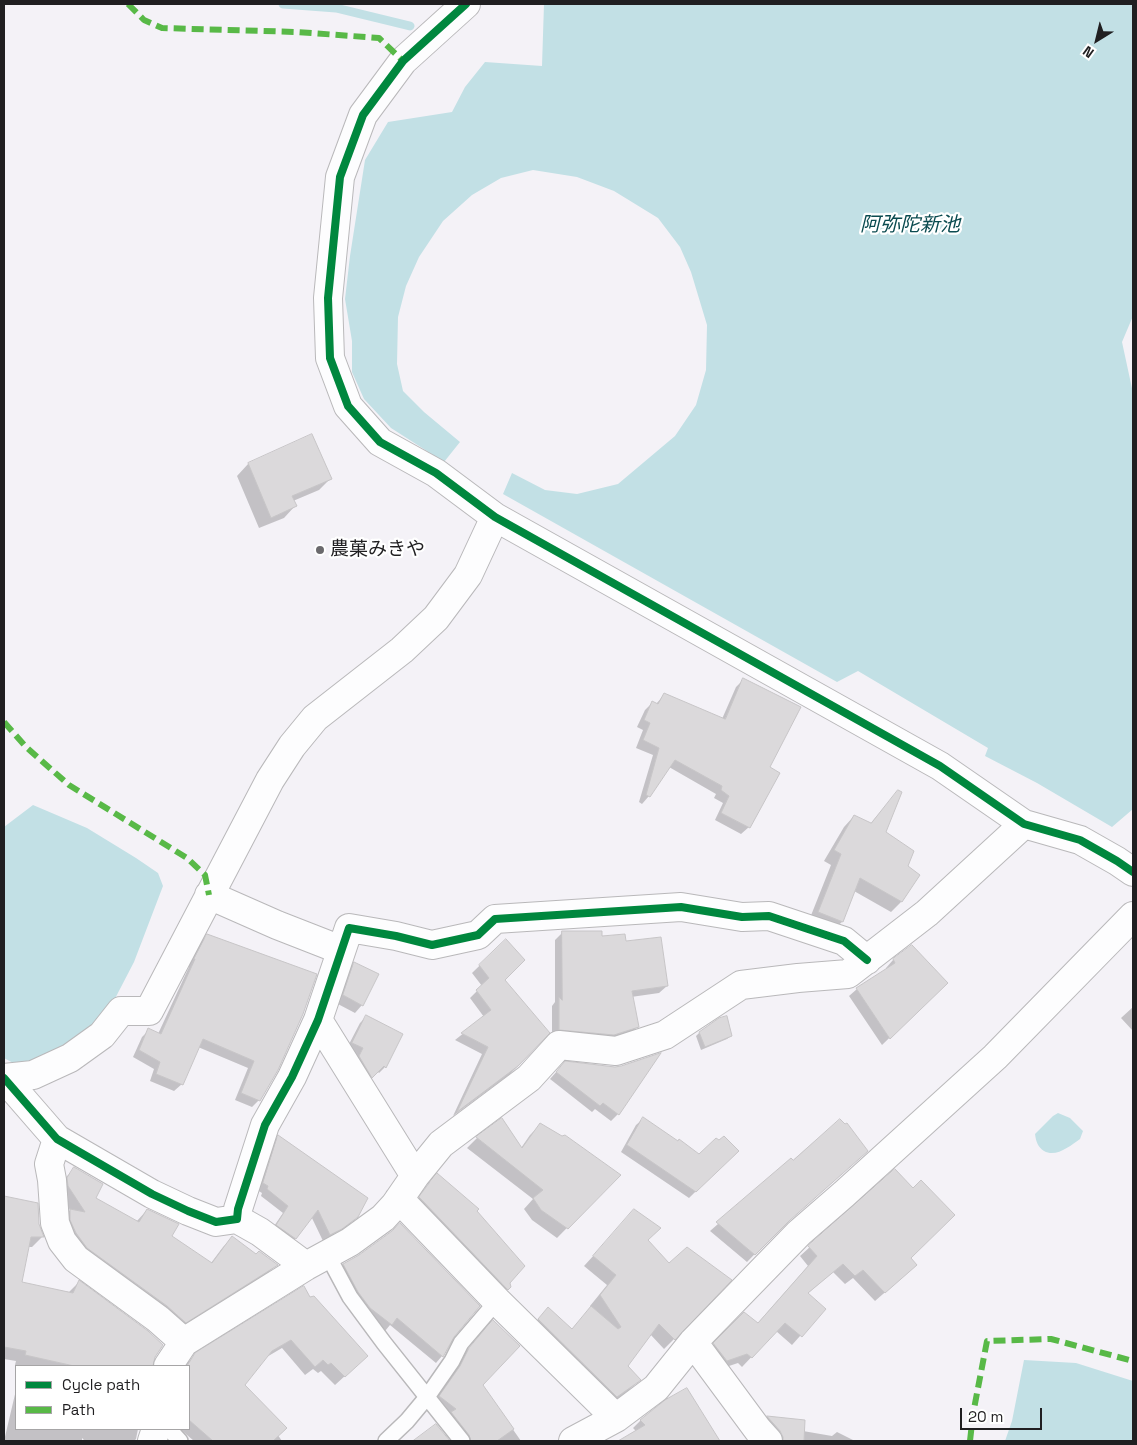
<!DOCTYPE html>
<html>
<head>
<meta charset="utf-8">
<style>
	body { margin:0 }
	#map { position:relative; width:1137px; height:1445px; overflow:hidden; background:#f4f2f7; font-family:"Space Grotesk",sans-serif }
	canvas { display:block }
	.frame { position:absolute; inset:0; border:5px solid #201f21; pointer-events:none }
	.legend { position:absolute; left:15px; top:1365px; width:175px; height:65px; box-sizing:border-box; background:#fff; border:1px solid #a6a5a6; margin:0; padding:6px 9px; list-style:none; font-size:15px; color:#201f21 }
	.legend li { display:flex; align-items:center; gap:10px; height:25px }
	.legend b { width:25px; border:1px solid #a6a5a6 }
	.north { position:absolute; left:1072px; top:15px; width:50px; height:50px; -webkit-text-stroke:4px #fff; paint-order:stroke; rotate:216deg; font-size:14px; font-weight:700; line-height:20px; text-align:center; color:#201f21 }
	.north::after { content:''; display:block; margin:auto; width:18px; height:22px; background:#201f21; clip-path:polygon(50% 0,100% 100%,50% 72%,0 100%) }
	.scale { position:absolute; left:960px; top:1408px; width:82px; height:22px; box-sizing:border-box; border:2px solid #201f21; border-top:0; padding-left:6px; font-size:15px; line-height:18px; white-space:nowrap; color:#201f21; -webkit-text-stroke:4px #fff; paint-order:stroke }
</style>
</head>
<body>
<div id="map">
<canvas width="1137" height="1445"></canvas>
<div class="frame"></div>
<ul class="legend">
<li><b style="height:6px;background:#00873e"></b>Cycle path</li>
<li><b style="height:6px;background:#58b947"></b>Path</li>
</ul>
<div class="north">N</div>
<div class="scale">20 m</div>
</div>
<script>
const c = document.querySelector('canvas').getContext('2d');
c.lineJoin = 'round';
function paint(path, color) {
  c.fillStyle = color;
  c.fill(path, 'evenodd');
}
function stroke(path, color, width, dash) {
  c.strokeStyle = color;
  c.lineWidth = width;
  c.lineCap = dash ? 'butt' : 'round';
  c.setLineDash(dash || []);
  c.stroke(path);
}
function drawText(font, color, halo, rows, align = 'center') {
  c.font = font + ' "Space Grotesk","Noto Sans JP",sans-serif';
  c.lineWidth = 4.5;
  c.setLineDash([]);
  c.textBaseline = 'middle';
  c.strokeStyle = halo;
  c.fillStyle = color;
  for (const [text, x, y, turn = 0] of rows) {
    c.save();
    c.translate(x, y);
    c.rotate((+turn || 0) * Math.PI / 180);
    c.textAlign = isNaN(turn) ? turn : align;
    if (halo) c.strokeText(text, 0, 0);
    c.fillText(text, 0, 0);
    c.restore();
  }
}
const water = new Path2D(`
	M544 4H1133V316L1122 342 1133 393V809L1112 827 1037 783 985 756 988 748 858 671 837 682 503 494 512 473 545 490 577 494 618 484 675 436 696 405 706 370 707 325 691 272 680 247 658 218 614 191 577 177 533 170 501 178 472 195 443 221 419 257 406 286 398 317 397 364 403 391 424 412 460 442 444 462 391 428 364 399 352 372V341L345 299 350 256 365 160 388 122 452 112 465 87 485 62 542 66Z
	M33 805 87 828 136 858 158 873 163 886 134 962 107 1014 84 1034 40 1061 15 1064 4 1058V827Z
	M1058 1113 1070 1118 1083 1131 1080 1139C1070 1146 1056 1158 1044 1151 1038 1147 1036 1142 1035 1134L1053 1116Z
	M1024 1360 1076 1363 1133 1381V1441H1005L1012 1421Z`);
const shadow = new Path2D(`
	M312 435 330 479 319 490 293 501 295 506 284 518 259 528 237 476 248 464Z
	M743 680 769 768 749 827 741 834 715 820 723 803 714 798 716 794 669 767 649 796 642 804 639 802 653 755 636 748 643 730 637 727 645 710 652 703 656 704 664 695 722 719 736 687Z
	M899 791 885 833 907 866 919 875 901 902 891 912 854 891 842 922 831 932 808 923 831 865 824 861 844 827 854 816 870 824Z
	M562 933 625 942 667 986 659 993 631 997 637 1027 630 1034 606 1042 552 1037V1006L555 1002V940Z
	M207 936 315 975 259 1100 252 1107 235 1100 248 1068 198 1047 182 1084 174 1091 150 1081 154 1069 133 1057 142 1037 149 1030 158 1034 189 967 188 966 200 943Z
	M505 941 503 980 518 1066 510 1074 453 1116 482 1054 455 1040 484 1017 470 998 482 986 472 973Z
	M912 946 946 983 882 1045 849 996 857 989 887 970 886 968 893 960Z
	M354 963 362 1005 355 1013 336 1003 347 971Z
	M1133 1007V1031L1121 1018Z
	M366 1017 385 1067 379 1073 377 1071 365 1083 353 1063 357 1055 346 1050 360 1023Z
	M699 1033 731 1036 727 1039 701 1050 696 1036Z
	M658 1055 618 1114 611 1121 595 1109 592 1112 550 1079 558 1070 621 1067Z
	M643 1119 699 1156 737 1151 689 1198 621 1152 636 1125Z
	M502 1120 521 1148 530 1135 540 1125 619 1175 557 1238 532 1220 524 1209 533 1199 467 1148 477 1138Z
	M278 1137 357 1216 349 1224 323 1241 311 1216 295 1239 289 1245 270 1232 283 1213 261 1196 262 1193 257 1190 272 1143Z
	M791 1160 781 1227 747 1262 710 1231Z
	M75 1169 95 1198 136 1222 147 1210 171 1237 211 1263 223 1247 232 1238 256 1256 276 1265 268 1273 176 1330 79 1256 62 1219 70 1210 60 1195 59 1188 66 1177Z
	M895 1170 909 1258 906 1274 875 1301 853 1278 845 1284 833 1272 807 1294 824 1309 792 1345 776 1331 742 1367 738 1363 717 1370 705 1353 744 1314 757 1324 808 1266 800 1256Z
	M430 1182 476 1210 508 1283 509 1287 500 1296 413 1205Z
	M4 1197 38 1225 42 1237 32 1247H28L21 1283 69 1292 79 1282 154 1357 152 1366H105L95 1357 100 1366H21L15 1365 16 1361 4 1359Z
	M625 1221 647 1240 674 1339 664 1349 650 1334 627 1366 639 1380 629 1390 607 1407 528 1330 538 1319 571 1330 591 1308 590 1306 607 1285 584 1266Z
	M392 1232 453 1336 442 1356 436 1363 390 1325 385 1331 363 1315 337 1272 344 1265 360 1256Z
	M303 1288 358 1364 335 1385 321 1371 318 1373 313 1369 305 1375 282 1348 265 1358 243 1385 282 1441H194L180 1429H189V1366H185L186 1364 196 1354Z
	M484 1331 482 1385 521 1441H458L431 1406 451 1377 460 1359Z
	M16 1390V1429H138L136 1439 134 1441H85L82 1438V1441H4Z
	M666 1401 716 1436 711 1441H620L636 1431 633 1428 640 1421Z
	M767 1417 804 1421 803 1431 832 1436 837 1432 855 1441H767L756 1428Z`);
const stream = new Path2D(`
	M283 4 336 8 410 26`);
const building = new Path2D(`
	M312 434 332 479 292 496 297 506 271 518 248 463Z
	M743 678 801 707 770 767 780 773 750 828 721 813 729 796 721 790 722 786 675 760 650 797 646 795 659 748 643 740 650 723 644 720 652 701 658 704 664 693 725 719Z
	M898 790 902 792 886 832 914 851 908 866 920 875 902 902 860 878 843 922 818 912 841 854 834 850 854 815 871 823Z
	M562 931H602V936L625 934 626 941 661 937 668 986 632 991 639 1027 614 1035 559 1030V997L562 1000Z
	M207 934 317 974 303 1014 278 1070 260 1101 241 1093 254 1061 203 1039 183 1085 156 1074 160 1062 139 1050 148 1028 161 1034 195 959H194Z
	M506 939 525 960 505 980 550 1033 518 1066 457 1112 488 1047 461 1033 491 1010 476 990 489 978 479 965Z
	M912 945 948 983 890 1039 856 988 895 963 893 959Z
	M354 962 379 974 363 1006 343 995Z
	M366 1015 403 1034 386 1068 384 1066 372 1078 359 1056 363 1048 352 1043Z
	M727 1016 732 1036 705 1047 699 1032 719 1018Z
	M661 1053 619 1115 603 1103 600 1106 556 1072 565 1061 615 1067 621 1066Z
	M643 1117 678 1141 679 1139 699 1154 716 1138 719 1140 724 1136 739 1151 696 1192 627 1145Z
	M502 1118 522 1148 540 1123 562 1136 565 1135 621 1175 568 1229 541 1210 533 1198 543 1190 476 1137Z
	M840 1119 845 1124 847 1123 868 1151 789 1221 755 1255 716 1222 791 1158 793 1160Z
	M278 1135 368 1198 358 1217 342 1229 330 1235 318 1210 296 1239 276 1225 288 1206 267 1189 268 1186 263 1183Z
	M74 1167 103 1184 96 1198 139 1222 147 1209 179 1224 172 1236 212 1263 232 1236 256 1254 259 1251 278 1265 186 1323 167 1306 87 1248 76 1233 70 1220V1209L85 1212 68 1186 67 1178Z
	M895 1169 913 1188 921 1180 955 1215 911 1258 917 1265 885 1293 863 1270 855 1276 843 1264 808 1293 826 1309 802 1337 785 1323 752 1358 747 1354 727 1361 713 1343 744 1312 758 1323 817 1256 808 1246Z
	M437 1173 479 1209 477 1211 525 1266 510 1283 511 1287 508 1290 419 1197Z
	M4 1196 38 1203 39 1224 44 1237H31L22 1282 73 1293 79 1280 148 1331 163 1345 155 1357 153 1366H74L25 1355 26 1351 4 1347Z
	M634 1209 661 1228 648 1240 669 1263 687 1247 732 1280 675 1340 659 1324 628 1366 641 1380 617 1397 538 1319 548 1307 572 1329 591 1306 618 1329 621 1327 600 1295 616 1275 593 1256Z
	M400 1223 480 1306 454 1337 443 1357 397 1318 392 1325 370 1308 358 1292 343 1264 359 1255 392 1231Z
	M304 1286 310 1297 314 1296 368 1356 345 1377 331 1363 328 1365 323 1360 315 1367 291 1340 272 1351 245 1385 287 1428 273 1441H213L189 1420V1366H187L195 1353Z
	M493 1320 520 1346 483 1385 514 1429 497 1441H471L469 1435 451 1412 456 1409 439 1396 460 1366 469 1348Z
	M687 1388 720 1441H618L645 1425 640 1420 665 1400Z
	M767 1416 805 1420 804 1441H783V1437L780 1431Z
	M436 1424 450 1441H413Z`);
const service = new Path2D(`
	M327 1254 350 1297 384 1343 462 1441
	M169 1429 180 1441
	M386 1441 407 1421 427 1397 452 1361 461 1343 497 1301`);
const minor = new Path2D(`
	M466 4 403 61 363 115 340 177 328 298 330 358 348 406 380 442 436 473 495 517 940 766 1024 824 1080 840 1117 861 1133 872
	M209 895 277 925 341 950
	M318 1020 415 1176
	M4 1078 57 1139 152 1194 188 1211 216 1222 237 1219 238 1209 265 1125 292 1077 318 1020 349 928 396 936 432 945 478 935 495 919 681 907 742 917 769 916 844 941 867 960
	M4 1078 33 1075 70 1058 102 1035 121 1011H149L270 780 292 746 315 718 402 650 436 618 468 575 495 517
	M57 1139 49 1164 52 1180 55 1223 62 1241 76 1259 158 1319 184 1342
	M399 1199 497 1301 616 1418
	M237 1219 260 1232 306 1266
	M693 1342 758 1430 768 1441
	M168 1366 184 1342 306 1266 350 1242 383 1218 395 1205 415 1176 441 1144 529 1078 559 1045 616 1051 665 1035 741 985 798 978 848 974 927 913 1024 824
	M152 1441 156 1429
	M573 1441 616 1418 656 1388 693 1342 799 1233 844 1194 995 1057 1133 916`);
const quiet = new Path2D(`
	M128 4 144 20 162 28 297 32 379 38 403 61
	M4 722 26 747 69 785 187 858 205 875 209 895
	M970 1441 973 1414 987 1341 1051 1339 1133 1361`);
const cycleway = new Path2D(`
	M466 4 403 61 363 115 340 177 328 298 330 358 348 406 380 442 436 473 495 517 940 766 1024 824 1080 840 1117 861 1133 872
	M4 1078 57 1139 152 1194 188 1211 216 1222 237 1219 238 1209 265 1125 292 1077 318 1020 349 928 396 936 432 945 478 935 495 919 681 907 742 917 769 916 844 941 867 960`);
const markers = [
	[320,550,5,"#6a696c"]
];
const poiNames = [
	["農菓みきや",330,550]
];
const waterNames = [
	["阿弥陀新池",910,226]
];
paint(water, '#c2e0e5');
paint(shadow, '#0003');
stroke(stream, '#c2e0e5', 9);
paint(building, '#dbd9db');
stroke(building, '#c7c5c7', 1);
stroke(service, '#b9b8ba', 18);
stroke(minor, '#b9b8ba', 30);
stroke(service, '#fdfdfe', 15);
stroke(minor, '#fdfdfe', 28);
stroke(quiet, '#58b947', 6, [12, 6]);
stroke(cycleway, '#00873e', 8);
for (const [x, y, r, color] of markers) {
  const dot = new Path2D();
  dot.arc(x, y, r, 0, 2 * Math.PI);
  c.fillStyle = color;
  c.fill(dot);
  stroke(dot, '#fff', 2);
}
drawText('19px', '#201f21', '#fff', poiNames, 'left');
drawText('italic 20px', '#0b4b50', '#fff', waterNames);
</script>
</body>
</html>
